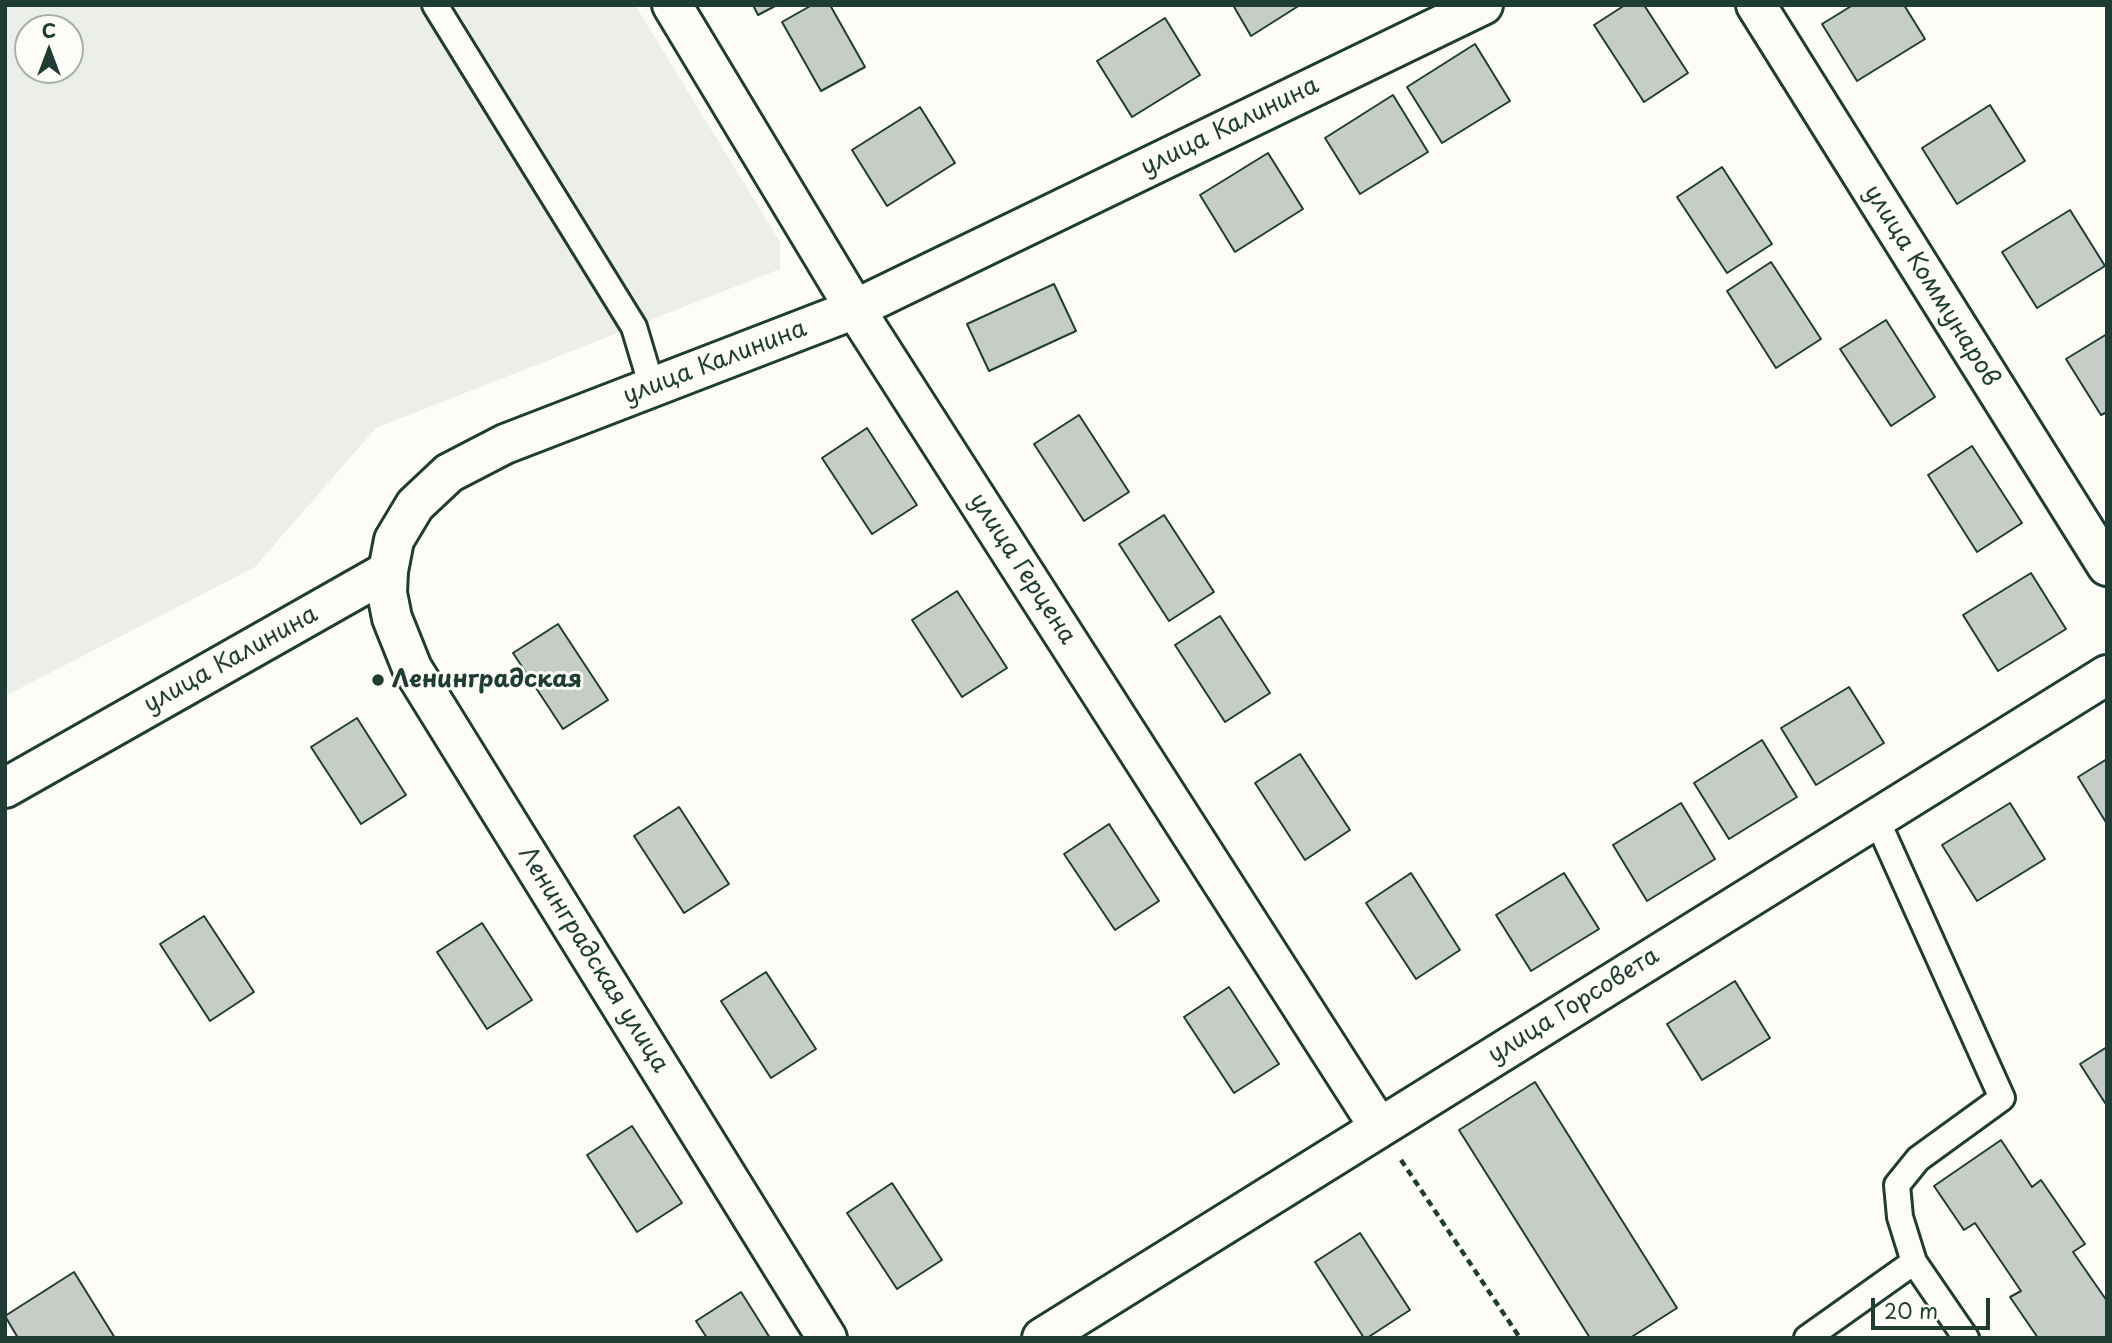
<!DOCTYPE html>
<html>
<head>
<meta charset="utf-8">
<style>
	body { margin:0 }
	#map { position:relative; width:2112px; height:1343px; overflow:hidden; background:#fdfcf7; font-family:"Playpen Sans",sans-serif }
	canvas { display:block }
	.frame { position:absolute; inset:0; border:7px solid #1f3d34; pointer-events:none }
	.north { position:absolute; left:14px; top:14px; width:70px; height:70px; box-sizing:border-box; background:#fdfcf7; border:2px solid #a4b0a9; border-radius:50%; rotate:0deg; font-size:19px; font-weight:700; line-height:28px; text-align:center; color:#1f3d34 }
	.north::after { content:''; display:block; margin:auto; width:24px; height:32px; background:#1f3d34; clip-path:polygon(50% 0,100% 100%,50% 72%,0 100%) }
	.scale { position:absolute; left:1871px; top:1298px; width:119px; height:32px; box-sizing:border-box; border:4px solid #1f3d34; border-top:0; padding-left:9px; font-size:21px; line-height:24px; white-space:nowrap; color:#1f3d34; -webkit-text-stroke:5px #fdfcf7; paint-order:stroke }
</style>
</head>
<body>
<div id="map">
<canvas width="2112" height="1343"></canvas>
<div class="frame"></div>
<div class="north">С</div>
<div class="scale">20 m</div>
</div>
<script>
const c = document.querySelector('canvas').getContext('2d');
c.lineJoin = 'round';
function paint(path, color) {
  c.fillStyle = color;
  c.fill(path, 'evenodd');
}
function stroke(path, color, width, dash) {
  c.strokeStyle = color;
  c.lineWidth = width;
  c.lineCap = dash ? 'butt' : 'round';
  c.setLineDash(dash || []);
  c.stroke(path);
}
function drawText(font, color, halo, rows, align = 'center') {
  c.font = font + ' "Playpen Sans",sans-serif';
  c.lineWidth = 6;
  c.setLineDash([]);
  c.textBaseline = 'middle';
  c.strokeStyle = halo;
  c.fillStyle = color;
  for (const [text, x, y, turn = 0] of rows) {
    c.save();
    c.translate(x, y);
    c.rotate((+turn || 0) * Math.PI / 180);
    c.textAlign = isNaN(turn) ? turn : align;
    if (halo) c.strokeText(text, 0, 0);
    c.fillText(text, 0, 0);
    c.restore();
  }
}
const built = new Path2D(`
	M5 5H635L780 242V269L376 428 255 567 5 696ZM28 28H70V70H28Z`);
const building = new Path2D(`
	M753 5H777L758 15Z
	M812 5H830L865 67 821 91 782 22Z
	M1233 5H1300L1251 36Z
	M1625 5H1644L1688 73 1644 102 1594 25Z
	M1853 5H1904L1925 39 1857 81 1822 24Z
	M1165 18 1200 75 1132 117 1097 61Z
	M1475 44 1510 101 1442 143 1407 87Z
	M1393 95 1428 152 1360 194 1325 138Z
	M1990 105 2025 161 1957 204 1922 148Z
	M920 107 955 163 887 206 852 150Z
	M1268 153 1303 209 1235 252 1200 195Z
	M1722 167 1772 244 1727 273 1677 197Z
	M2070 210 2105 266 2037 308 2002 252Z
	M1771 262 1821 339 1776 368 1727 291Z
	M1054 284 1076 331 989 371 967 324Z
	M1886 320 1935 397 1891 426 1840 349Z
	M2107 334V412L2101 415 2066 359Z
	M1079 415 1129 492 1084 521 1034 444Z
	M867 428 917 505 872 534 822 458Z
	M1972 446 2022 523 1977 552 1928 475Z
	M1164 515 1214 592 1169 621 1119 544Z
	M2031 573 2066 629 1998 671 1963 615Z
	M957 591 1007 668 962 697 912 620Z
	M1220 616 1270 693 1225 722 1175 645Z
	M558 624 608 700 563 729 513 653Z
	M1849 687 1884 743 1816 785 1781 728Z
	M357 718 406 795 361 824 311 747Z
	M1762 740 1797 797 1729 839 1694 783Z
	M1300 754 1350 830 1305 860 1255 783Z
	M2107 759V824L2078 777Z
	M1681 803 1715 859 1647 901 1613 845Z
	M2010 803 2045 859 1977 901 1942 845Z
	M679 807 729 884 684 913 634 836Z
	M1109 824 1159 901 1115 930 1064 854Z
	M1411 873 1460 950 1416 979 1366 903Z
	M1564 873 1599 929 1531 971 1496 915Z
	M204 916 254 992 210 1021 160 944Z
	M482 923 532 1000 487 1029 437 952Z
	M766 972 816 1049 771 1078 721 1001Z
	M1735 981 1770 1038 1702 1080 1667 1024Z
	M1229 987 1279 1064 1234 1093 1184 1017Z
	M2107 1047V1106L2080 1064Z
	M1535 1082 1677 1308 1630 1338H1590L1459 1130Z
	M632 1126 682 1203 637 1232 587 1155Z
	M2001 1140 2032 1187 2041 1180 2085 1244 2073 1252 2107 1301V1338H2038L2010 1297 2021 1291 1975 1223 1964 1230 1934 1186Z
	M892 1183 942 1260 897 1289 847 1213Z
	M1360 1233 1410 1310 1367 1338H1364L1315 1262Z
	M74 1272 115 1338H18L5 1316Z
	M741 1292 770 1338H707L696 1321Z`);
const path = new Path2D(`
	M1401 1160 1520 1338`);
const service = new Path2D(`
	M435 5 634 327 652 387
	M1876 818 2002 1098 1918 1159 1897 1185 1900 1217 1914 1262 1966 1338
	M1807 1338 1914 1262`);
const minor = new Path2D(`
	M672 5 855 309 1379 1127
	M1756 5 2107 566
	M5 788 388 571
	M1042 1338 2107 675`);
const tertiary = new Path2D(`
	M827 1338 412 668 392 618 387 593 388 571 394 540 415 505 449 473 505 444 855 309 1483 5`);
const markers = [
	[378,680,7,"#1f3d34"]
];
const streetNames = [
	["улица Калинина",1230,127,-26],
	["улица Коммунаров",1931,286,58],
	["улица Калинина",715,363,-21],
	["улица Герцена",1022,569,57],
	["улица Калинина",231,660,-29],
	["Ленинградская улица",593,960,58],
	["улица Горсовета",1574,1006,-32]
];
const poiNames = [
	["Ленинградская",392,680]
];
paint(built, '#eceee9');
paint(building, '#c6cdc7');
stroke(building, '#1f3d34', 2);
stroke(service, '#1f3d34', 30);
stroke(minor, '#1f3d34', 44);
stroke(tertiary, '#1f3d34', 44);
stroke(path, '#1f3d34', 4.5, [7, 5]);
stroke(service, '#fdfcf7', 24);
stroke(minor, '#fdfcf7', 38);
stroke(tertiary, '#fdfcf7', 38);
for (const [x, y, r, color] of markers) {
  const dot = new Path2D();
  dot.arc(x, y, r, 0, 2 * Math.PI);
  c.fillStyle = color;
  c.fill(dot);
  stroke(dot, '#fdfcf7', 2.5);
}
drawText('24px', '#1f3d34', '#fdfcf7', streetNames);
drawText('bold 24px', '#1f3d34', '#fdfcf7', poiNames, 'left');
</script>
</body>
</html>
